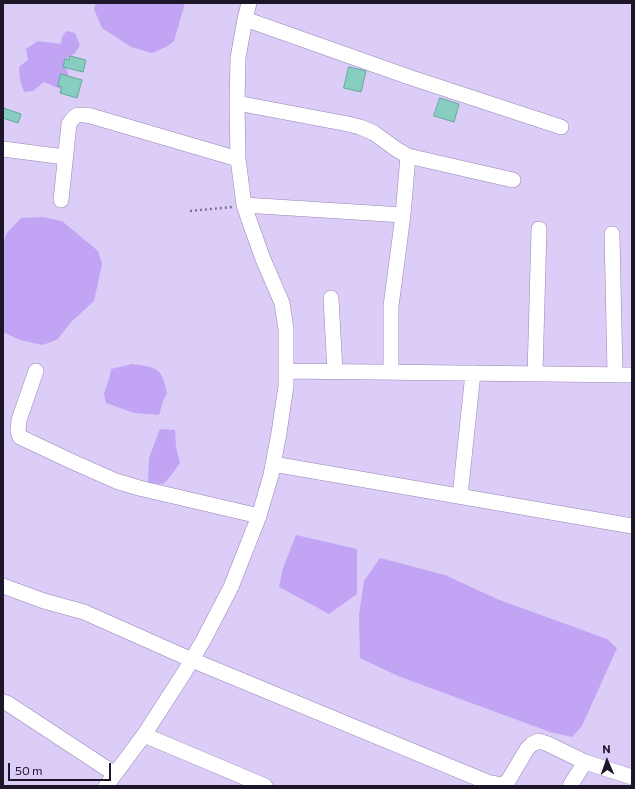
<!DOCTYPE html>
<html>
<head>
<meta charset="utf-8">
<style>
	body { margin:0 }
	#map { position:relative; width:635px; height:789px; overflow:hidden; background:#dbcdf7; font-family:Commissioner,sans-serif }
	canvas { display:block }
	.frame { position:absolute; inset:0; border:4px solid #1d1528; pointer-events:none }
	.north { position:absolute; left:587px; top:741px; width:40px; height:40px; -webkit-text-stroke:3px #dbcdf7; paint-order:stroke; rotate:358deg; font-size:11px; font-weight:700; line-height:16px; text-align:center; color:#1d1528 }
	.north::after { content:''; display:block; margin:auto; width:14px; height:18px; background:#1d1528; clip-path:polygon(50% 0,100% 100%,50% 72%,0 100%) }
	.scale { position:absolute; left:8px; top:763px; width:103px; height:18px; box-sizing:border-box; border:2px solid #1d1528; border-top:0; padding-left:5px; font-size:12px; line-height:14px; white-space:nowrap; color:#1d1528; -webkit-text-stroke:3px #dbcdf7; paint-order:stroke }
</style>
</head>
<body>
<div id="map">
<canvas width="635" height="789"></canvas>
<div class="frame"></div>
<div class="north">N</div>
<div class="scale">50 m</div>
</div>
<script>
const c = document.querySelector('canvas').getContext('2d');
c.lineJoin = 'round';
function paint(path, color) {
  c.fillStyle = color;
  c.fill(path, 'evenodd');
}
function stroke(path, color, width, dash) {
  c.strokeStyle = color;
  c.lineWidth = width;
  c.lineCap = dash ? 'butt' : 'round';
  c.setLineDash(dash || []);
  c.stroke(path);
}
const water = new Path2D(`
	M96 3H185L174 41 168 46 152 53 131 47 102 28 94 9Z
	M66 31 75 33 80 45 75 53 64 61 70 81 63 90 44 82 33 91 24 92 20 80 19 67 28 60 26 49 38 41 61 44 62 37Z
	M43 217 62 221 98 251 102 264 94 301 71 322 58 339 43 345 20 340 3 332V246L6 234 21 218Z
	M132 364C141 365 153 366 159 372 164 377 165 387 167 393L163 401 159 415 134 413 106 403 104 394 109 379 111 369Z
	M160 429 175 430 176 447 180 463 170 477 163 484 148 483 149 458Z
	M296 535 357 549V594L329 614 279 587 283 568Z
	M380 558 445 575 497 599 607 639 617 648 582 726 572 737 550 732 398 676 360 658 359 615 364 581Z`);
const building = new Path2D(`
	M70 56 86 60 83 72 63 67 65 59 69 60Z
	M349 67 366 71 361 92 344 88Z
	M61 74 82 80 77 98 60 93 62 87 58 86Z
	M440 98 459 104 454 122 434 116Z
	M3 108 21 114 18 123 3 118Z`);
const path = new Path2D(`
	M190 211 232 207`);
const street = new Path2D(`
	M245 19 409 77 561 127
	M237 103 348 124 360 127 374 133 396 149 408 156 513 180
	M3 149 65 157
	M61 200 69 124C76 113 79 114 91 116L238 159
	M244 205 403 215
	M612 234 615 374
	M331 298 335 372
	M36 371 19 420 18 431 20 437 73 462 116 481 139 488 259 516
	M286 371 632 375
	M391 372V306L393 291 403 215 408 156
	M535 374 539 229
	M273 464 632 526
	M460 496 473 373
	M3 586 44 601 84 612 192 660 487 782 502 785 508 781 527 749 532 744 539 741 548 744 585 762 632 777
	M3 702 7 703 115 774
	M144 735 265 786
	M106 786 144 735 184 673 204 639 231 587 259 516 271 475 279 433 286 386V329L282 303 263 259 249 220 244 205 238 159 237 103 238 58 245 19 249 3
	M570 786 585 762`);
paint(water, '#c1a4f4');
paint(building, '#87cec0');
stroke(building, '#61a89b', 1);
stroke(street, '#9684b5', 16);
stroke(path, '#7f7493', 2.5, [2, 3]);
stroke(street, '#fff', 15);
</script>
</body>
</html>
